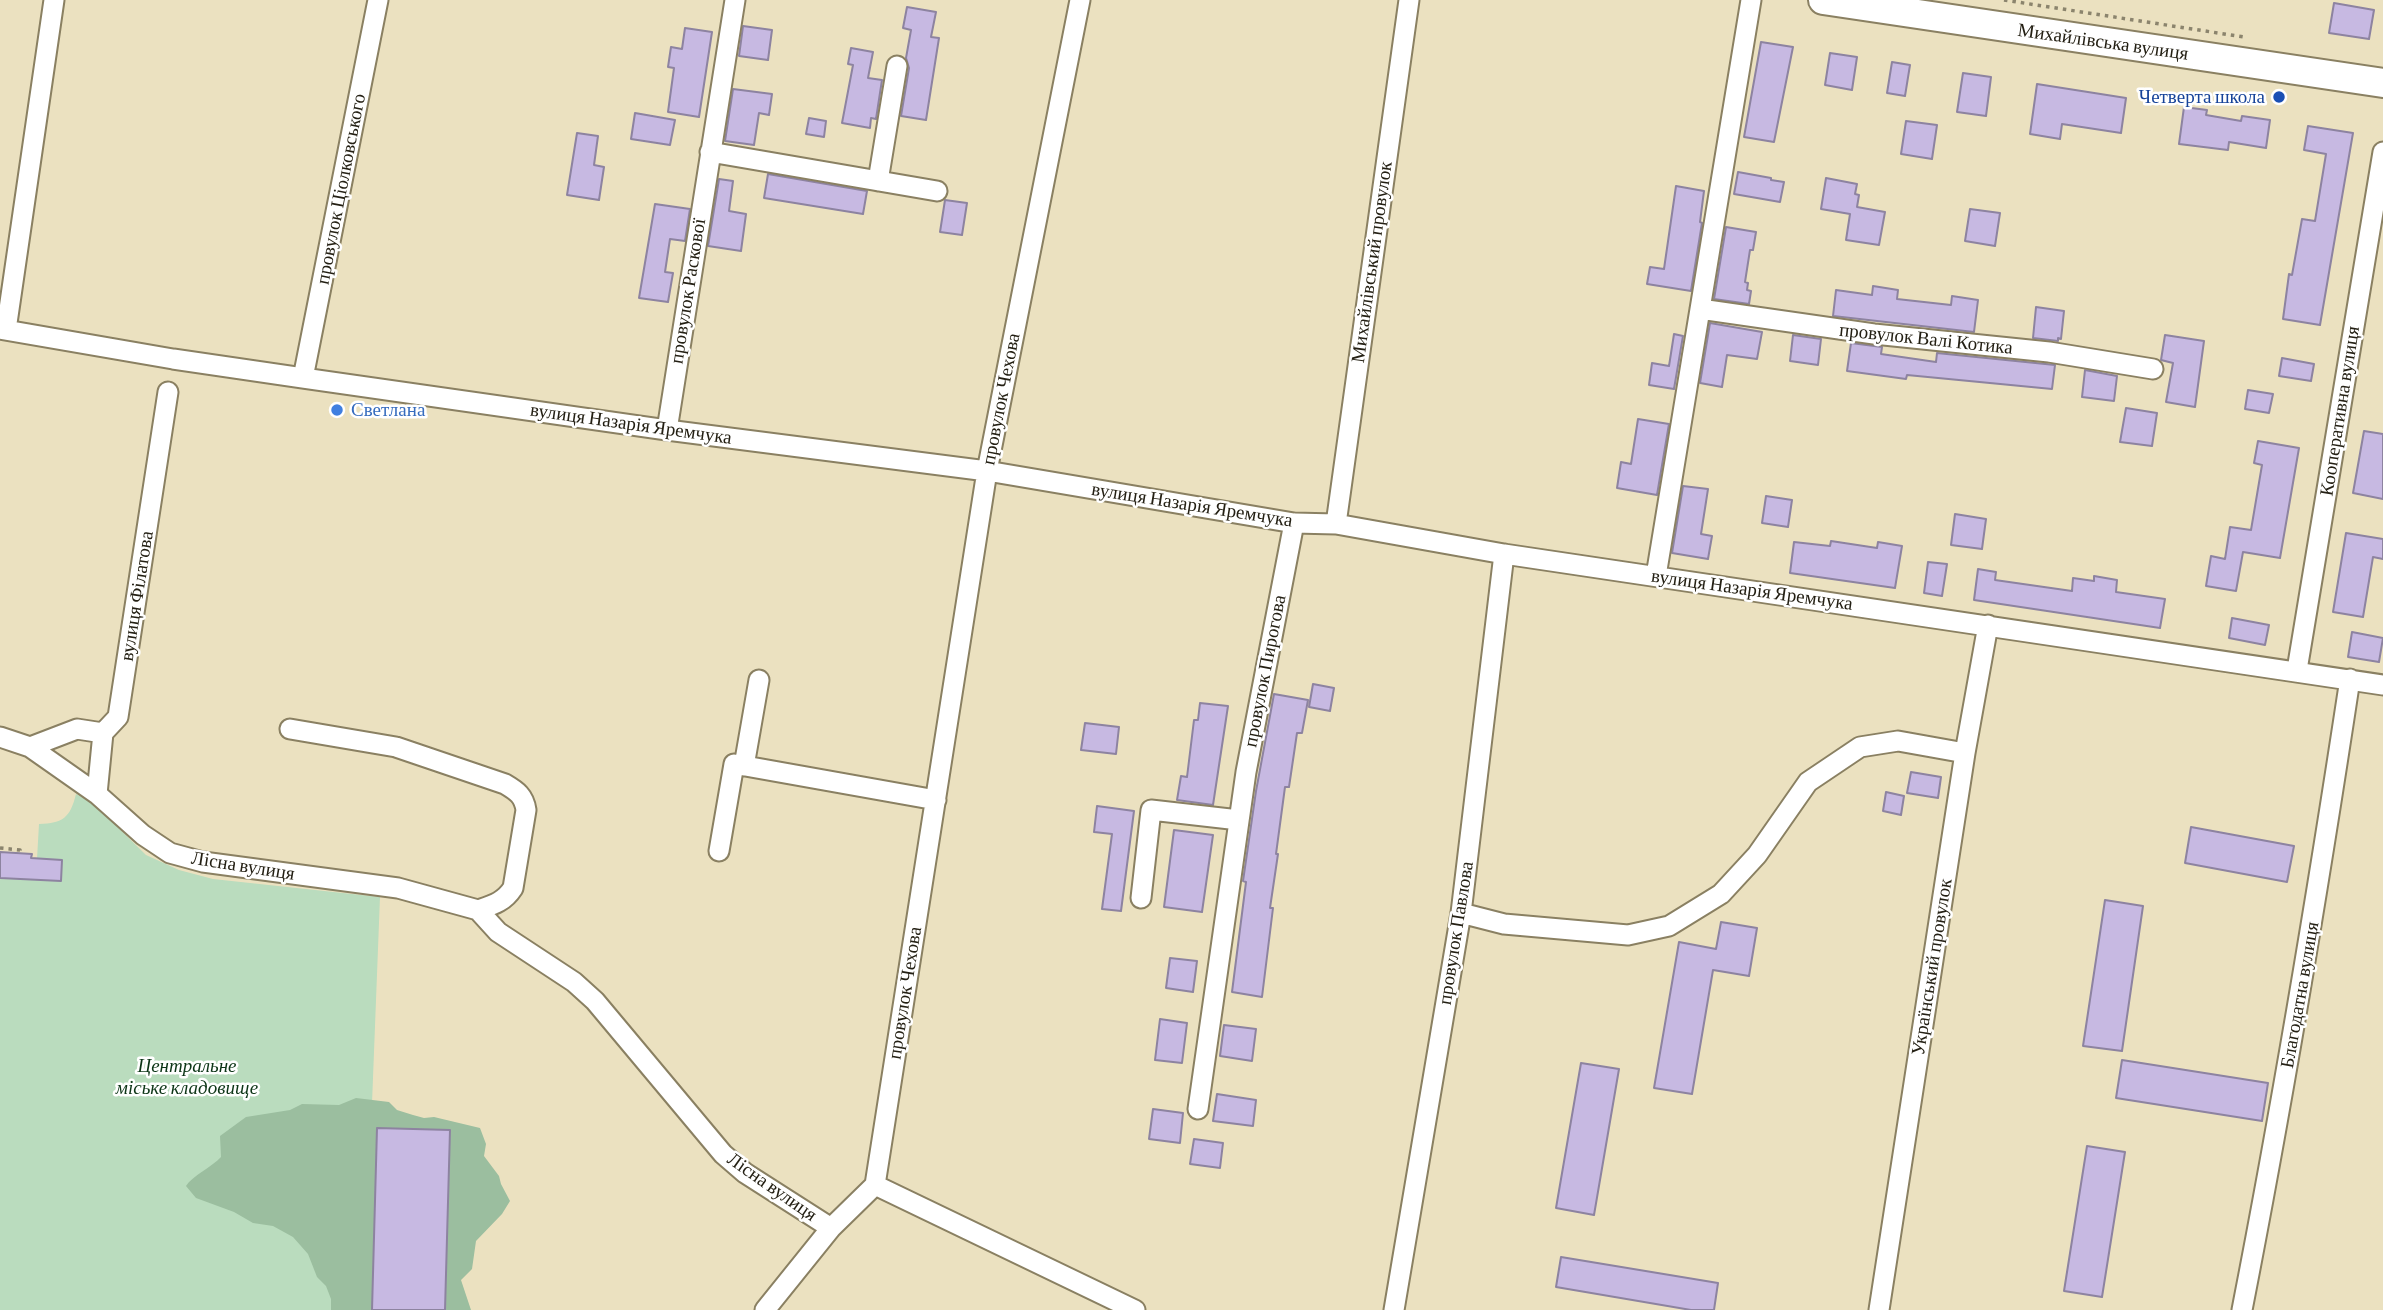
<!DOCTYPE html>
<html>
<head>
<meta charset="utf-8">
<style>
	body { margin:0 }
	canvas { display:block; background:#ebe1c0 }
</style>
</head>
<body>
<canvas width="2383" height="1310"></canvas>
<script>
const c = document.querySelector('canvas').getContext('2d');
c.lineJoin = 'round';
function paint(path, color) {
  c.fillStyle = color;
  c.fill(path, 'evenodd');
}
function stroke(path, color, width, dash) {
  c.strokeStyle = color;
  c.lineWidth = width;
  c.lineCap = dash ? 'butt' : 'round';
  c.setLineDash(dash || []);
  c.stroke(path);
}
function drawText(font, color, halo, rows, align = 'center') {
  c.font = font + ' "Crimson Pro",serif';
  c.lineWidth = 5;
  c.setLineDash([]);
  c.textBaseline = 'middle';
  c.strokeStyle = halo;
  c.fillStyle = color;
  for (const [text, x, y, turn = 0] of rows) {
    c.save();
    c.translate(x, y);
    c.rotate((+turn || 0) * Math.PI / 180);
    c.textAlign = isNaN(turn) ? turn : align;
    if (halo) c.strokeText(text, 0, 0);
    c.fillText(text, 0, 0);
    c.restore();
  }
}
const green = new Path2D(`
	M76 794 93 803 146 855 179 870 213 879 380 897 364 1310H0V878L61 881 62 860 37 859 39 824C63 823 70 818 76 794Z`);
const forest = new Path2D(`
	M356 1098 389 1102 397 1110 413 1115 424 1118 434 1117 480 1128 486 1144 484 1156 499 1176 501 1184 510 1201 502 1214 476 1241 472 1269 461 1280 471 1310H445L450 1130 378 1128 372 1310H331V1299L326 1286 317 1277 308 1254 293 1237 273 1226 253 1223 234 1212 196 1198 186 1186C192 1176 212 1167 221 1157L220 1136 246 1117 290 1110 302 1104 339 1105Z`);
const building = new Path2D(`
	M2334 3 2374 10 2369 39 2329 33Z
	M907 7 936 12 931 37 939 38 926 120 901 116 909 68 906 58 911 30 903 28Z
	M743 26 772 30 768 60 739 56Z
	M685 28 712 32 699 117 668 112 674 68 668 67 671 47 682 49Z
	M1761 42 1793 47 1774 142 1744 137Z
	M851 48 873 52 868 78 882 80 876 119 871 118 870 128 842 123 853 65 848 64Z
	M1830 53 1857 57 1852 90 1825 85Z
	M1892 62 1910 65 1905 96 1887 93Z
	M1963 73 1991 77 1986 116 1957 112Z
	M2037 84 2126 98 2121 133 2062 124 2060 139 2030 134Z
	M733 89 772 94 769 115 759 113 754 145 725 141Z
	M2184 107 2207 110 2206 115 2241 121 2242 116 2270 120 2266 148 2229 142 2228 150 2179 144Z
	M635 113 675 120 670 145 631 139Z
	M809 118 826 121 824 137 806 134Z
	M1906 121 1937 125 1932 159 1901 154Z
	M2308 126 2353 133 2320 325 2283 319 2289 274 2292 275 2302 219 2315 221 2326 154 2304 150Z
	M577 133 598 136 594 165 604 167 599 200 567 195Z
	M1738 172 1771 178V180L1784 182 1780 202 1734 194Z
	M768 174 867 191 863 214 764 198Z
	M1826 178 1857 184 1855 194 1859 195 1857 207 1885 212 1879 245 1846 240 1850 214 1821 209Z
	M719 179 733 181 729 211 746 214 741 251 708 246Z
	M1676 186 1704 191 1700 222 1702 223 1691 291 1647 284 1650 267 1664 269Z
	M945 200 967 203 962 235 940 232Z
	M655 204 690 209 685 241 670 239 665 272 673 273 668 302 639 298Z
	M1970 209 2000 213 1995 246 1965 241Z
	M1726 227 1756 232 1753 250H1750L1745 282 1748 283 1747 290 1751 291 1749 304 1714 299Z
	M1873 286 1898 290 1897 299 1951 305 1952 296 1978 300 1974 332 1833 316 1836 290 1872 295Z
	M2036 307 2064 311 2061 339 2058 338V341L2033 338Z
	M1710 323 1762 332 1757 359 1727 355 1722 387 1700 383Z
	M1674 334 1683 336 1674 389 1649 385 1652 363 1669 366Z
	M1793 335 1821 339 1818 365 1790 361Z
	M2165 335 2204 341 2195 407 2166 402 2173 363 2161 360Z
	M1851 343 1882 347 1881 354 1936 362 1937 353 2055 365 2052 389 1907 375 1906 379 1847 371Z
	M2282 358 2314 364 2311 381 2279 376Z
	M2085 370 2117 376 2114 401 2082 397Z
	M2248 390 2273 394 2269 413 2245 409Z
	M2126 408 2157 413 2152 446 2120 442Z
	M1638 419 1669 424 1657 495 1617 488 1621 462 1631 464Z
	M2364 431 2383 434V499L2353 493Z
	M2258 441 2299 448 2280 558 2243 552 2236 591 2206 586 2211 556 2225 559 2230 527 2251 530 2262 465 2254 463Z
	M1683 486 1708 489 1701 534 1712 536 1708 559 1672 553Z
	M1766 496 1792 500 1788 527 1762 523Z
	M1955 514 1986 519 1982 549 1951 545Z
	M2346 533 2383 539V559L2373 557 2363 617 2333 612Z
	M1831 541 1877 548 1878 542 1902 546 1895 588 1790 573 1794 542 1830 546Z
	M1928 562 1947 564 1942 596 1924 593Z
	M1978 569 1996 572 1995 580 2072 591 2073 578 2094 581V576L2117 580 2116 592 2165 599 2160 628 1974 600Z
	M2232 618 2269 625 2265 645 2229 638Z
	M2352 632 2383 638 2379 662 2348 657Z
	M1313 684 1334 688 1330 711 1309 707Z
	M1274 694 1308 700 1302 733H1297L1289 787H1285L1276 854H1278L1270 908H1273L1262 997 1232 992 1246 882 1243 881 1256 791Z
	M1200 703 1228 706 1213 805 1177 800 1181 776 1187 777 1194 720H1198Z
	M1085 723 1119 727 1116 754 1081 750Z
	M1911 772 1941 777 1938 798 1907 793Z
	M1886 792 1904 796 1901 815 1883 811Z
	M1097 806 1134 811 1121 911 1102 909 1112 834 1094 832Z
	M2191 827 2294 846 2287 882 2185 863Z
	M1174 830 1213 835 1202 912 1164 907Z
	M0 852 32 854 31 858 62 860 61 881 0 878Z
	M2105 900 2143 906 2122 1051 2083 1046Z
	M1721 922 1757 928 1749 976 1713 970 1692 1094 1654 1088 1679 942 1716 949Z
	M1170 958 1197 961 1193 992 1166 988Z
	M1160 1019 1187 1023 1182 1063 1155 1060Z
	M1224 1025 1256 1029 1252 1061 1220 1056Z
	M2122 1060 2268 1083 2262 1121 2116 1098Z
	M1581 1063 1619 1069 1594 1215 1556 1208Z
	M1217 1094 1256 1100 1253 1126 1213 1121Z
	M1153 1109 1183 1113 1180 1143 1149 1139Z
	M377 1128 450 1130 445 1310H372Z
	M1194 1139 1223 1143 1220 1168 1190 1164Z
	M2087 1146 2125 1152 2102 1297 2064 1291Z
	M1561 1257 1718 1283 1714 1310H1691L1556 1287Z`);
const path = new Path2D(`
	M2004 0 2244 37
	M0 848 20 850 19 854`);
const street = new Path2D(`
	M710 152 937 191
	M878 181 897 66
	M1700 309 1874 334 2049 352 2153 369
	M0 329 173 359 303 378 667 430 987 471 1294 523 1336 524 1504 554 2383 685
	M6 330 54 0
	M303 378 378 0
	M667 430 735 0
	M1336 524 1409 0
	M1656 576 1751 0
	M2297 670 2383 152
	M290 729 396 747 505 784C517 791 524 796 526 810L513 888C504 902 493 905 478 910
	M0 737 30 747 97 794 143 835 170 853 203 862 398 888 478 910 498 932 574 982 595 1001 723 1154 745 1173 831 1228 765 1310
	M30 747 77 729 103 733
	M744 766 759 680
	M97 794 103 733 118 717 168 392
	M719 851 734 764 936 800
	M1141 898 1151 810 1239 820
	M1461 913 1504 924 1628 935 1669 926 1721 894 1757 855 1808 782 1860 747 1898 741 1965 753
	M1198 1109 1246 772 1294 523
	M875 1185 987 471 1080 0
	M831 1228 875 1185 1135 1310
	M1394 1310 1461 913 1504 554
	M1879 1310 1965 753 1988 625
	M2242 1310C2283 1100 2318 890 2350 679`);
const secondary = new Path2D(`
	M1823 0 2383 83`);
const markers = [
	[2279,97,7,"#1a4fb4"],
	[337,410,7,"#3f7fe0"]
];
const streetNames = [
	["Михайлівська вулиця",2103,42,8],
	["провулок Ціолковського",341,189,-79],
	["Михайлівський провулок",1372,262,-82],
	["провулок Раскової",688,291,-81],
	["провулок Валі Котика",1926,339,6],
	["провулок Чехова",1001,399,-79],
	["Кооперативна вулиця",2340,411,-81],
	["вулиця Назарія Яремчука",631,424,8],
	["вулиця Назарія Яремчука",1192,505,9],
	["вулиця Назарія Яремчука",1752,590,8],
	["вулиця Філатова",137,596,-81],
	["провулок Пирогова",1265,671,-79],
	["Лісна вулиця",243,866,9],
	["провулок Павлова",1456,933,-81],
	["Український провулок",1932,967,-81],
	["провулок Чехова",905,993,-81],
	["Благодатна вулиця",2300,995,-80],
	["Лісна вулиця",772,1187,35]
];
const transitNames = [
	["Четверта школа",2265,97]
];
const shopNames = [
	["Светлана",351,410]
];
const parkNames = [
	["Центральне",187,1066],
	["міське кладовище",187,1088]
];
paint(green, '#badcbe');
paint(forest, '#9bbe9f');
paint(building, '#c7b9e2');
stroke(building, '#8d83a0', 2);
stroke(street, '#8a8062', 23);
stroke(secondary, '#8a8062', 32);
stroke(path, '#8b846d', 3.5, [3.5, 5]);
stroke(street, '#fff', 19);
stroke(secondary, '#fff', 28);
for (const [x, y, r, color] of markers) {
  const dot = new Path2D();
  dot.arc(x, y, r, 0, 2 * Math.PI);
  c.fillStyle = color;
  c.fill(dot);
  stroke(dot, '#fff', 2.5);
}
drawText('19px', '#242014', '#fff', streetNames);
drawText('19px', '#164399', '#fff', transitNames, 'right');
drawText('19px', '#366cbe', '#fff', shopNames, 'left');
drawText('italic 19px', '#0c3516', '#fff', parkNames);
</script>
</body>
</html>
